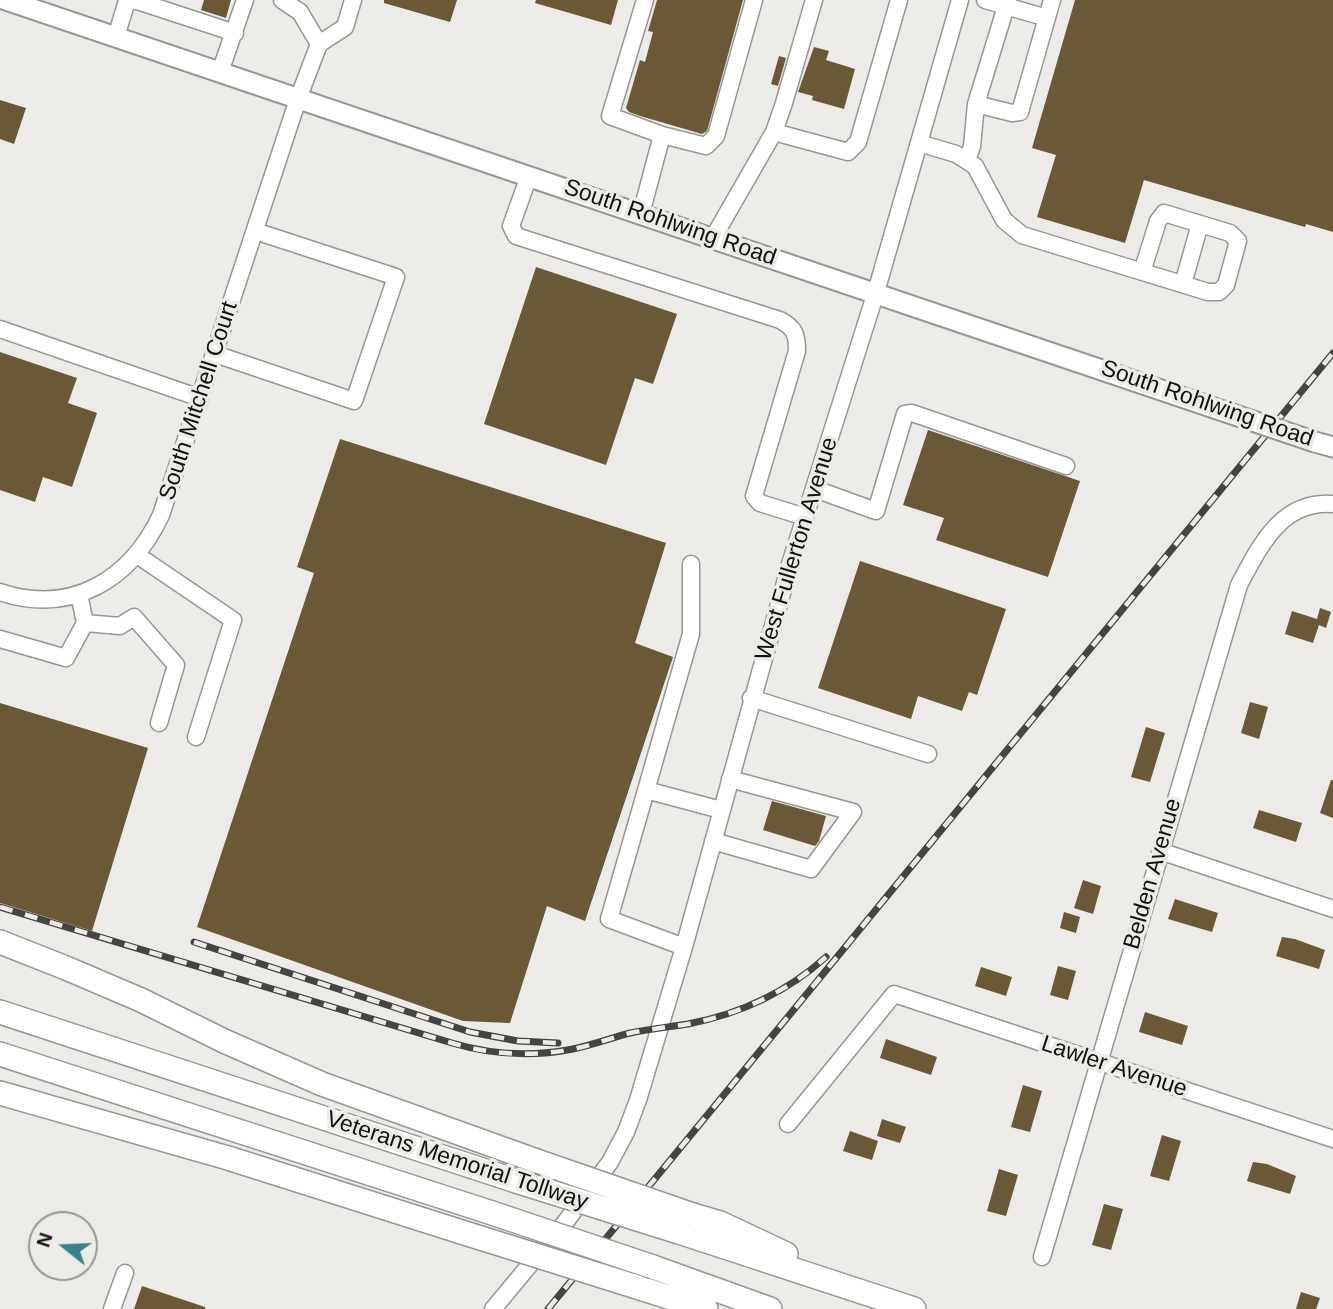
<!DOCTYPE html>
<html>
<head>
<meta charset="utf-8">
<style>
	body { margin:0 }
	#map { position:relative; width:1333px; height:1309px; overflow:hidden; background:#edebe7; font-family:Helvetica,sans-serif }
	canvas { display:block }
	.north { position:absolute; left:28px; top:1211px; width:70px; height:70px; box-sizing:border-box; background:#edebe7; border:2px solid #959491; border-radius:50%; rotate:288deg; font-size:19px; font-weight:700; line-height:28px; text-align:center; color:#121110 }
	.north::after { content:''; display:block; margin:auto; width:24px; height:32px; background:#3c828d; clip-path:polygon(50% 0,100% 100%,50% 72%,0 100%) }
</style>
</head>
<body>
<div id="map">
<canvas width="1333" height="1309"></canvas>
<div class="north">N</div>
</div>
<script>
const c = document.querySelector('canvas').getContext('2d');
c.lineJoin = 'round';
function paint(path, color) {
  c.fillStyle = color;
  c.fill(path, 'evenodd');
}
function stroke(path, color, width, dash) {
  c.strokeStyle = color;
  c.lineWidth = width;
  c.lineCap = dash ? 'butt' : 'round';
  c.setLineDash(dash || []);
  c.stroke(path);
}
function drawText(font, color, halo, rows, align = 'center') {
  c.font = font + ' Helvetica,sans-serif';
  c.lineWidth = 7;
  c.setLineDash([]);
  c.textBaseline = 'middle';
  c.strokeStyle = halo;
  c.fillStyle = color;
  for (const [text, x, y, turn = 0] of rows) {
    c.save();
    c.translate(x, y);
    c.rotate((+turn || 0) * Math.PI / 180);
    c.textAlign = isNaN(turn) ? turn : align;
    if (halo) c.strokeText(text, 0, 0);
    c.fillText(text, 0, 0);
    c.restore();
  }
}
const building = new Path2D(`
	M204 0H231L226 18 201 10Z
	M384 0H457L450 22 384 3Z
	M536 0H618L611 25 535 3Z
	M657 0H743L707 131 702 134 640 116 629 112 626 108 640 60 645 62 653 32 648 31Z
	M1075 0H1333V232L1306 224 1305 227 1144 180 1125 243 1037 217 1056 155 1032 148Z
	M814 47 829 51 826 60 855 69 844 109 812 100 813 96 798 92Z
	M779 56 786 58 778 86 771 84Z
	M0 100 26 108 14 144 0 139Z
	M536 267 677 314 653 384 635 378 606 465 484 424Z
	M0 352 77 378 68 403 97 413 72 487 43 477 35 502 0 490Z
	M928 430 1080 481 1048 577 936 540 944 518 903 505Z
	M340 439 666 543 635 643 673 657 585 921 547 906 510 1023 463 1021 197 927 314 573 297 567Z
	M860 561 1006 609 977 695 969 692 962 711 918 696 911 719 818 688Z
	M1320 608 1331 612 1326 628 1319 625 1313 643 1285 634 1292 611 1317 619Z
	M1250 702 1268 707 1259 739 1241 733Z
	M0 703 148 748 92 931 0 903Z
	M1146 727 1165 733 1150 782 1131 777Z
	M1331 780H1333V818L1320 813Z
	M772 801 826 816 819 841 815 846 763 830Z
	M1259 810 1302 823 1296 842 1253 828Z
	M1083 880 1101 886 1093 914 1074 908Z
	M1175 899 1218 913 1212 932 1168 919Z
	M1064 912 1080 917 1076 933 1060 928Z
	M1282 937 1295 939 1325 950 1319 969 1276 956Z
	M1058 966 1076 971 1068 1000 1050 995Z
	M981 967 1012 977 1006 996 975 986Z
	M1145 1012 1188 1026 1182 1045 1139 1032Z
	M886 1039 937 1057 931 1075 880 1058Z
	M1023 1085 1042 1091 1030 1132 1011 1127Z
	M882 1119 906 1127 900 1143 877 1136Z
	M850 1131 878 1141 872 1160 843 1151Z
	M1162 1135 1181 1141 1169 1181 1150 1176Z
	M1253 1162 1267 1164 1296 1176 1290 1194 1247 1181Z
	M999 1169 1018 1175 1006 1216 987 1211Z
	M1104 1204 1123 1209 1111 1250 1092 1245Z
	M142 1286 205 1307V1309H134Z
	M1301 1292 1320 1298 1316 1309H1296Z`);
const minor = new Path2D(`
	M134 0 235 33
	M282 0 300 12 319 44
	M645 0 610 116 662 135 706 146 716 136 754 0
	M985 0 1047 18
	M116 37 126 4 134 0
	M220 72 245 0
	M976 104 1012 113 1020 112 1052 0
	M774 132 848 152 858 142 899 0
	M919 143 956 154 975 166 1004 220 1022 235 1208 292H1219L1226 285 1238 241 1230 233 1164 213 1158 221 1142 272
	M967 161 972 146 976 104 1008 0
	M529 176 511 226 516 236 780 320C795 328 797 335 797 351L754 496 760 503 805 517
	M641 214 662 135
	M713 238 774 132 784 103 814 0
	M1183 284 1200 224
	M0 329 200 398
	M215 354 354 401 396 277 255 231
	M815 489 876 511 905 414 912 413 1066 466
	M137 555 233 620 196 737
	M0 592C72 616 131 579 161 515L298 99 319 44 345 27 353 0
	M79 594 85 623 120 626 134 617 176 665 159 723
	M0 639 66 658 85 623
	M751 698 928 754
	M646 790 721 810
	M713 841 811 869 853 812 730 779
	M1160 851 1333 909
	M684 947 609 919 691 634V564
	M788 1124 894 994 1333 1139
	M1042 1257 1239 585C1260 546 1281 500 1333 504
	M112 1309 125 1273
	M493 1309 567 1220 610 1162 626 1132 638 1100 684 947 791 561 876 292 960 0`);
const major = new Path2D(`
	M6 0 1226 412
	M1315 442 1333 447`);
const highway = new Path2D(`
	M0 942 66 968 141 1000 224 1041 322 1084 534 1160
	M0 1012 516 1181
	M0 1054 489 1212
	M0 1093 228 1158 471 1235
	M693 1215 720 1223 786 1254
	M679 1232 914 1309
	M653 1267 770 1309
	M637 1287 706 1309`);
const rail = new Path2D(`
	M0 907 452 1043C492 1055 532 1057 573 1049 593 1045 611 1038 630 1033 650 1029 669 1027 688 1024 740 1014 787 992 826 957
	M194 942 470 1032 518 1041 558 1043
	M548 1309 1333 353`);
const majorBridge = new Path2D(`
	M1226 412 1315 442`);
const highwayBridge = new Path2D(`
	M534 1160 693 1215
	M516 1181 679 1232
	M489 1212 653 1267
	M471 1235 637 1287`);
const streetNames = [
	["South Rohlwing Road",670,223,19],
	["South Mitchell Court",199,401,-72],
	["South Rohlwing Road",1207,404,19],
	["West Fullerton Avenue",797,549,-73],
	["Belden Avenue",1153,874,-74],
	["Lawler Avenue",1114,1067,18],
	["Veterans Memorial Tollway",457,1161,18]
];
paint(building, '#6a5837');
stroke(minor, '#989692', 19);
stroke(major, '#989692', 23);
stroke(highway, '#989692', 26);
stroke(minor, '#fff', 16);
stroke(major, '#fff', 19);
stroke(highway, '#fff', 23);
stroke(rail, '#464443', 7);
stroke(rail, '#edebe7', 4.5, [13]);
stroke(majorBridge, '#989692', 23, []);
stroke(highwayBridge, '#989692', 26, []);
stroke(majorBridge, '#fff', 19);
stroke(highwayBridge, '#fff', 23);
drawText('23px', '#121110', '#edebe7', streetNames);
</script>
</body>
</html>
